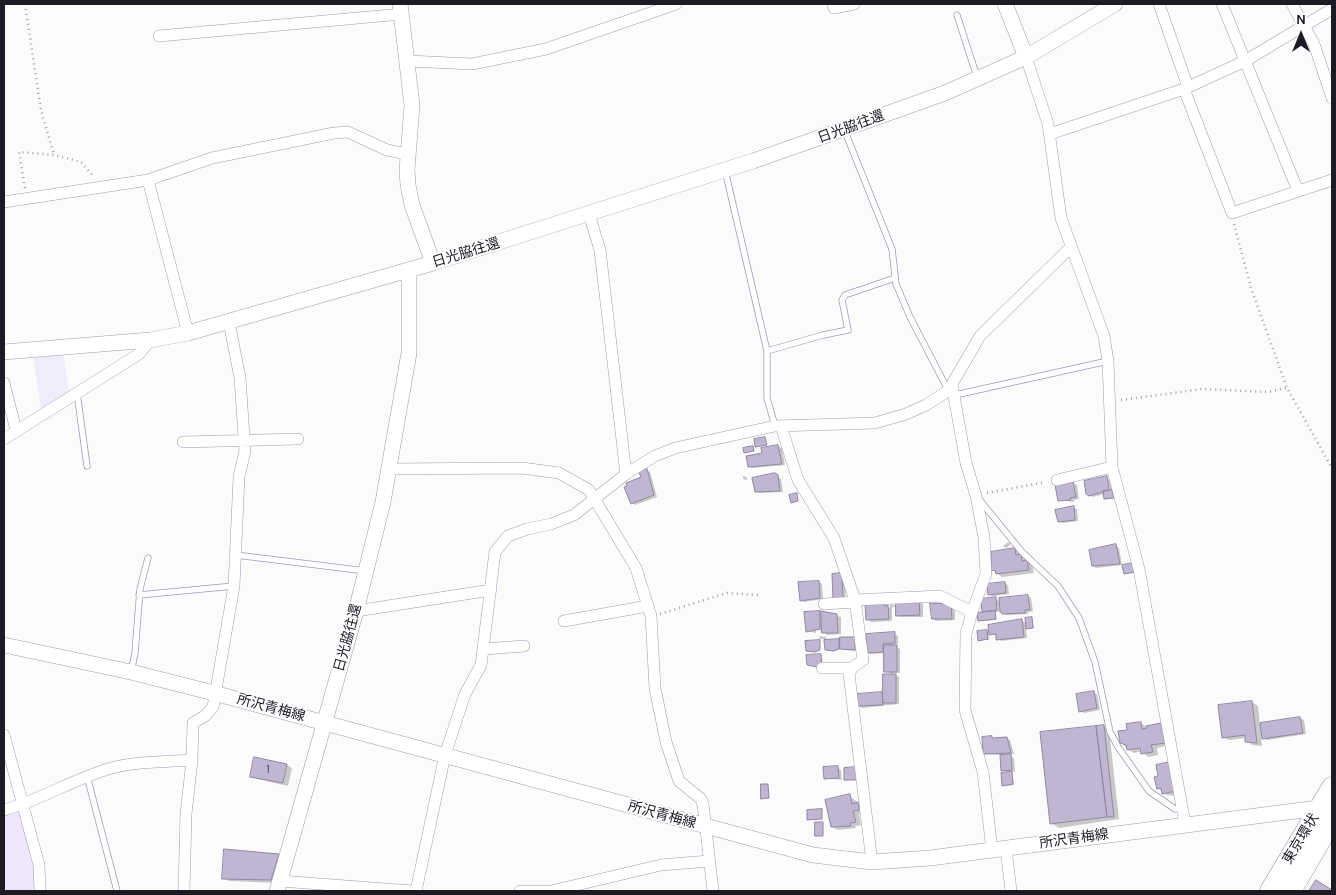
<!DOCTYPE html>
<html>
<head>
<meta charset="utf-8">
<style>
	body { margin:0 }
	#map { position:relative; width:1336px; height:895px; overflow:hidden; background:#fbfbfb; font-family:Karla,sans-serif }
	canvas { display:block }
	.frame { position:absolute; inset:0; border:5px solid #1d1a24; pointer-events:none }
	.north { position:absolute; left:1276px; top:10px; width:50px; height:50px; -webkit-text-stroke:4px #fff; paint-order:stroke; rotate:0deg; font-size:14px; font-weight:700; line-height:20px; text-align:center; color:#1d1a24 }
	.north::after { content:''; display:block; margin:auto; width:18px; height:22px; background:#1d1a24; clip-path:polygon(50% 0,100% 100%,50% 72%,0 100%) }
</style>
</head>
<body>
<div id="map">
<canvas width="1336" height="895"></canvas>
<div class="frame"></div>
<div class="north">N</div>
</div>
<script>
const c = document.querySelector('canvas').getContext('2d');
c.lineJoin = 'round';
function paint(path, color) {
  c.fillStyle = color;
  c.fill(path, 'evenodd');
}
function stroke(path, color, width, dash) {
  c.strokeStyle = color;
  c.lineWidth = width;
  c.lineCap = dash ? 'butt' : 'round';
  c.setLineDash(dash || []);
  c.stroke(path);
}
function drawText(font, color, halo, rows, align = 'center') {
  c.font = font + ' Karla,"Noto Sans JP",sans-serif';
  c.lineWidth = 4;
  c.setLineDash([]);
  c.textBaseline = 'middle';
  c.strokeStyle = halo;
  c.fillStyle = color;
  for (const [text, x, y, turn = 0] of rows) {
    c.save();
    c.translate(x, y);
    c.rotate((+turn || 0) * Math.PI / 180);
    c.textAlign = isNaN(turn) ? turn : align;
    if (halo) c.strokeText(text, 0, 0);
    c.fillText(text, 0, 0);
    c.restore();
  }
}
const built = new Path2D(`
	M63 352 69 393 41 409 33 355Z`);
const green = new Path2D(`
	M16 811 20 813 38 872 36 891H4V814Z`);
const shadow = new Path2D(`
	M778 446 782 448 785 465 752 468 749 466Z
	M647 470 650 472 657 497 635 505 632 503Z
	M775 475 781 479 783 492 760 493 756 491Z
	M743 476 747 477V480L743 479Z
	M1106 478 1110 480 1114 498 1107 499 1105 494 1093 497 1089 495Z
	M1073 483 1077 485 1079 499 1074 500V502L1059 500Z
	M1073 507 1077 509 1078 521 1063 523 1059 521Z
	M1008 542 1011 544 1006 548 1003 546Z
	M1116 546 1119 548 1122 565 1096 568 1093 566Z
	M1015 549 1032 564 1034 573 1002 577 993 570Z
	M833 575 845 577 846 600H838Z
	M819 582 822 584 823 599 804 602 801 600Z
	M1004 583 1008 585 1009 594 993 596 989 594Z
	M1028 596 1031 598 1033 611 1028 612V614L1007 615 1003 613 999 604 1000 612H996V620L979 621 987 613 984 611 996 599 1001 602Z
	M919 602 923 604V617H901L897 615V607H892V621L871 622 868 620 884 605 890 608V604L897 606Z
	M931 605 955 608V620L936 621 933 618Z
	M819 612 841 617V634L827 635 823 630H816V633L807 631Z
	M1032 618 1034 628H1026L1027 638 1001 641 997 636 988 633 989 640H979L986 631 990 633 1022 621 1026 623Z
	M894 634 898 636V644L893 645 900 649V673H892L899 677V704L862 708 859 706 882 694 884 695 893 675 886 671V653L871 654 868 652Z
	M819 636 826 637V641L841 642 855 638 858 651 845 650 840 647V649L829 651 825 639H820Z
	M1093 692 1097 694 1100 710 1084 713 1081 711Z
	M1252 702 1258 706 1260 724 1300 718 1304 720 1306 734 1267 740 1261 737 1262 746 1252 745 1247 741 1246 738 1229 740 1223 737Z
	M1140 723 1147 727 1161 724 1167 727 1170 745 1157 748 1158 755 1148 757 1142 751 1134 753 1129 750 1121 742 1128 731Z
	M1104 727 1109 730 1119 819 1059 828 1051 823Z
	M1006 738 1010 740 1014 754 1009 755 1014 758 1015 772H1012L1014 785 1005 786 1008 773 1002 770 1001 755 984 754Z
	M287 765 292 768 288 786 257 779 251 776Z
	M1158 766 1177 796 1167 795 1158 788 1160 777Z
	M838 768 841 770 842 780 825 778Z
	M850 796 863 807 864 813 859 814 861 825 855 826 856 828 838 830 832 827Z
	M225 850 279 856 284 859 277 883 229 881 223 878Z`);
const building = new Path2D(`
	M765 437 767 445 755 447 754 439Z
	M778 445 782 464 748 467 746 456 762 453 761 448Z
	M753 446 754 451 744 453 743 448Z
	M647 469 654 495 631 504 624 487 627 486 626 483 641 477 639 472Z
	M775 473 778 475 780 491 755 492 752 478Z
	M1107 476 1109 490 1089 496 1086 494 1084 481Z
	M1073 481 1076 497 1070 498 1071 500 1058 501 1055 485Z
	M1112 490 1114 498 1104 499 1103 491Z
	M797 493 798 501 791 503 789 495Z
	M1074 506 1075 520 1058 522 1055 510Z
	M1116 544 1120 564 1092 566 1089 550Z
	M1015 548 1016 555 1021 554 1022 561 1027 560 1029 570 996 574 995 570 991 571V552Z
	M1133 563 1135 572 1124 574 1122 565Z
	M842 573 843 598 833 599 832 574Z
	M819 581 820 598 800 601 798 582Z
	M1005 582 1006 593 988 595 987 584Z
	M1028 595 1030 610H1025V613L1002 614 1000 611 999 598Z
	M996 597 997 610 982 612 981 599Z
	M896 601H919L920 615 896 616Z
	M884 603V606L888 605 889 619 866 620 865 604Z
	M930 603 951 604 952 619H932Z
	M820 611V629L806 632 804 612Z
	M821 611 837 614 838 633H822Z
	M995 611 996 619 978 621 977 613Z
	M1032 617 1033 628 1026 629 1025 618Z
	M1022 619 1024 637 996 640V634L989 635 988 625Z
	M987 630 988 639 978 641 977 631Z
	M895 632V643L883 644V652L867 653 866 634Z
	M840 637H855V650L840 649Z
	M839 639V649L834 651 825 650 824 640Z
	M820 640V650L815 652 806 651 805 641Z
	M884 645H897V672H884Z
	M821 654 822 664 817 667 807 665 806 655Z
	M883 674H896V703H883Z
	M1094 691 1097 708 1079 712 1076 694Z
	M882 692 883 705 858 706 857 694Z
	M1252 701 1257 743 1245 742V735L1222 738 1218 705Z
	M1300 717 1303 733 1262 739 1260 723Z
	M1141 722 1142 729 1147 728 1146 726 1161 723 1165 743 1151 745 1153 752 1141 754 1140 748 1127 750 1126 745 1120 743 1118 731 1127 730 1126 724Z
	M1104 725 1114 817H1107L1096 726Z
	M1096 726 1107 817 1050 824 1040 732Z
	M992 736V738L1007 737 1011 753 983 754 982 737Z
	M1011 754 1012 770 1001 771 1000 755Z
	M254 757 287 764 283 783 250 777Z
	M1170 762 1176 791 1162 794 1161 788 1157 789 1154 777 1158 776 1156 765Z
	M838 766 839 778 824 779 823 767Z
	M856 767 857 780H844V768Z
	M1012 772 1013 784 1002 786 1001 773Z
	M761 784H768L769 798 761 799Z
	M850 794 852 804 858 802 859 810 853 811 856 822 850 823 851 826 831 827 825 800Z
	M822 809V819L807 820V810Z
	M815 822H823V836H815Z
	M224 849 279 854 271 880 222 879Z
	M1316 880 1332 890V891H1309Z`);
const path = new Path2D(`
	M25 4 41 110 54 155
	M25 188 19 152 54 155 81 162 94 177
	M1234 224 1251 288 1287 388 1332 468
	M1121 400 1202 389 1268 392 1287 388
	M987 493 1046 482
	M660 614 727 593 758 595`);
const lane = new Path2D(`
	M957 15 977 77
	M844 129 892 249 896 284 910 317 948 390
	M725 170 767 351 823 335 848 330 842 300 845 295 895 278
	M767 351V398L775 426
	M77 393 87 466
	M955 395 1108 361
	M978 498 1022 552 1058 586 1079 618 1095 662 1110 732 1118 747 1149 791 1175 809 1183 808
	M236 555 366 571
	M139 595 234 586
	M131 672 135 653 140 589 148 558
	M87 776 117 891`);
const street = new Path2D(`
	M833 4 834 8 854 4
	M1159 4 1188 87
	M1222 4 1298 191
	M1292 4 1314 44 1332 98
	M159 36 402 14
	M1026 57 1048 124 1061 218 1104 336 1108 361 1112 467 1139 569 1185 824
	M408 61 472 64 546 49 676 4
	M1184 89 1232 213 1332 180
	M1050 134 1184 89 1245 61 1332 9
	M148 180 188 333
	M4 202 148 180 212 158 334 133 348 132 387 150 408 154
	M589 214 600 250 626 474
	M4 383 16 430
	M952 385 966 463 976 496 984 537 986 574 972 612 966 634 965 710 983 772 992 850
	M781 426 798 480 834 538 855 600 863 660 852 668 849 674 872 862
	M4 439 139 354 150 340
	M183 442 298 439
	M390 469 522 468 559 473 589 490 636 568 651 616 655 688 666 742 679 781 701 799 703 804 713 891
	M1057 480 1112 467
	M855 600 940 596 972 612
	M824 604 856 602
	M356 611 491 590
	M564 621 648 606
	M485 649 524 646
	M822 668H852
	M4 735 39 865 40 891
	M4 810C40 800 72 780 108 769 134 761 165 762 192 760L193 723 205 716 213 707 234 586 239 477 245 451 240 378 229 322
	M1006 848 1011 891
	M280 881 412 891
	M184 891 186 814 192 760
	M416 891 445 755 465 694 481 665 495 552 508 536 527 529 551 524 574 515 626 474 655 456 675 448 775 426 875 423 906 414 926 405 948 391 980 336 1071 247
	M520 891H551L661 865 709 861`);
const secondary = new Path2D(`
	M400 4 412 105 407 170 408 185 412 205 433 263
	M1005 4 1026 57
	M4 352 150 340 188 333 433 263 753 161 844 129 945 93 1026 57 1115 4
	M4 645 131 672 214 693 813 855 872 862 930 858 1326 807
	M277 891 356 611 383 502 409 353V270`);
const highway = new Path2D(`
	M1270 891 1332 787
	M1291 891 1332 821`);
const numberNames = [
	["1",268,770]
];
const streetNames = [
	["日光脇往還",851,127,-20],
	["日光脇往還",466,253,-17],
	["日光脇往還",348,638,-75],
	["所沢青梅線",271,708,15],
	["所沢青梅線",662,815,15],
	["所沢青梅線",1074,839,-8],
	["東京環状",1301,839,-59]
];
paint(built, '#f1ecfb');
paint(green, '#eee8fa');
paint(shadow, '#0003');
paint(building, '#bfb6d2');
stroke(building, '#9087a2', 1);
stroke(lane, '#a199b4', 7);
stroke(street, '#a199b4', 12);
stroke(secondary, '#a199b4', 16);
stroke(highway, '#a199b4', 21);
stroke(path, '#a2a0a4', 2.5, [1, 4]);
stroke(lane, '#fff', 5.5);
stroke(street, '#fff', 11);
stroke(secondary, '#fff', 15);
stroke(highway, '#fff', 20);
drawText('11px', '#464150', null, numberNames);
drawText('14px', '#1d1a24', '#fff', streetNames);
</script>
</body>
</html>
